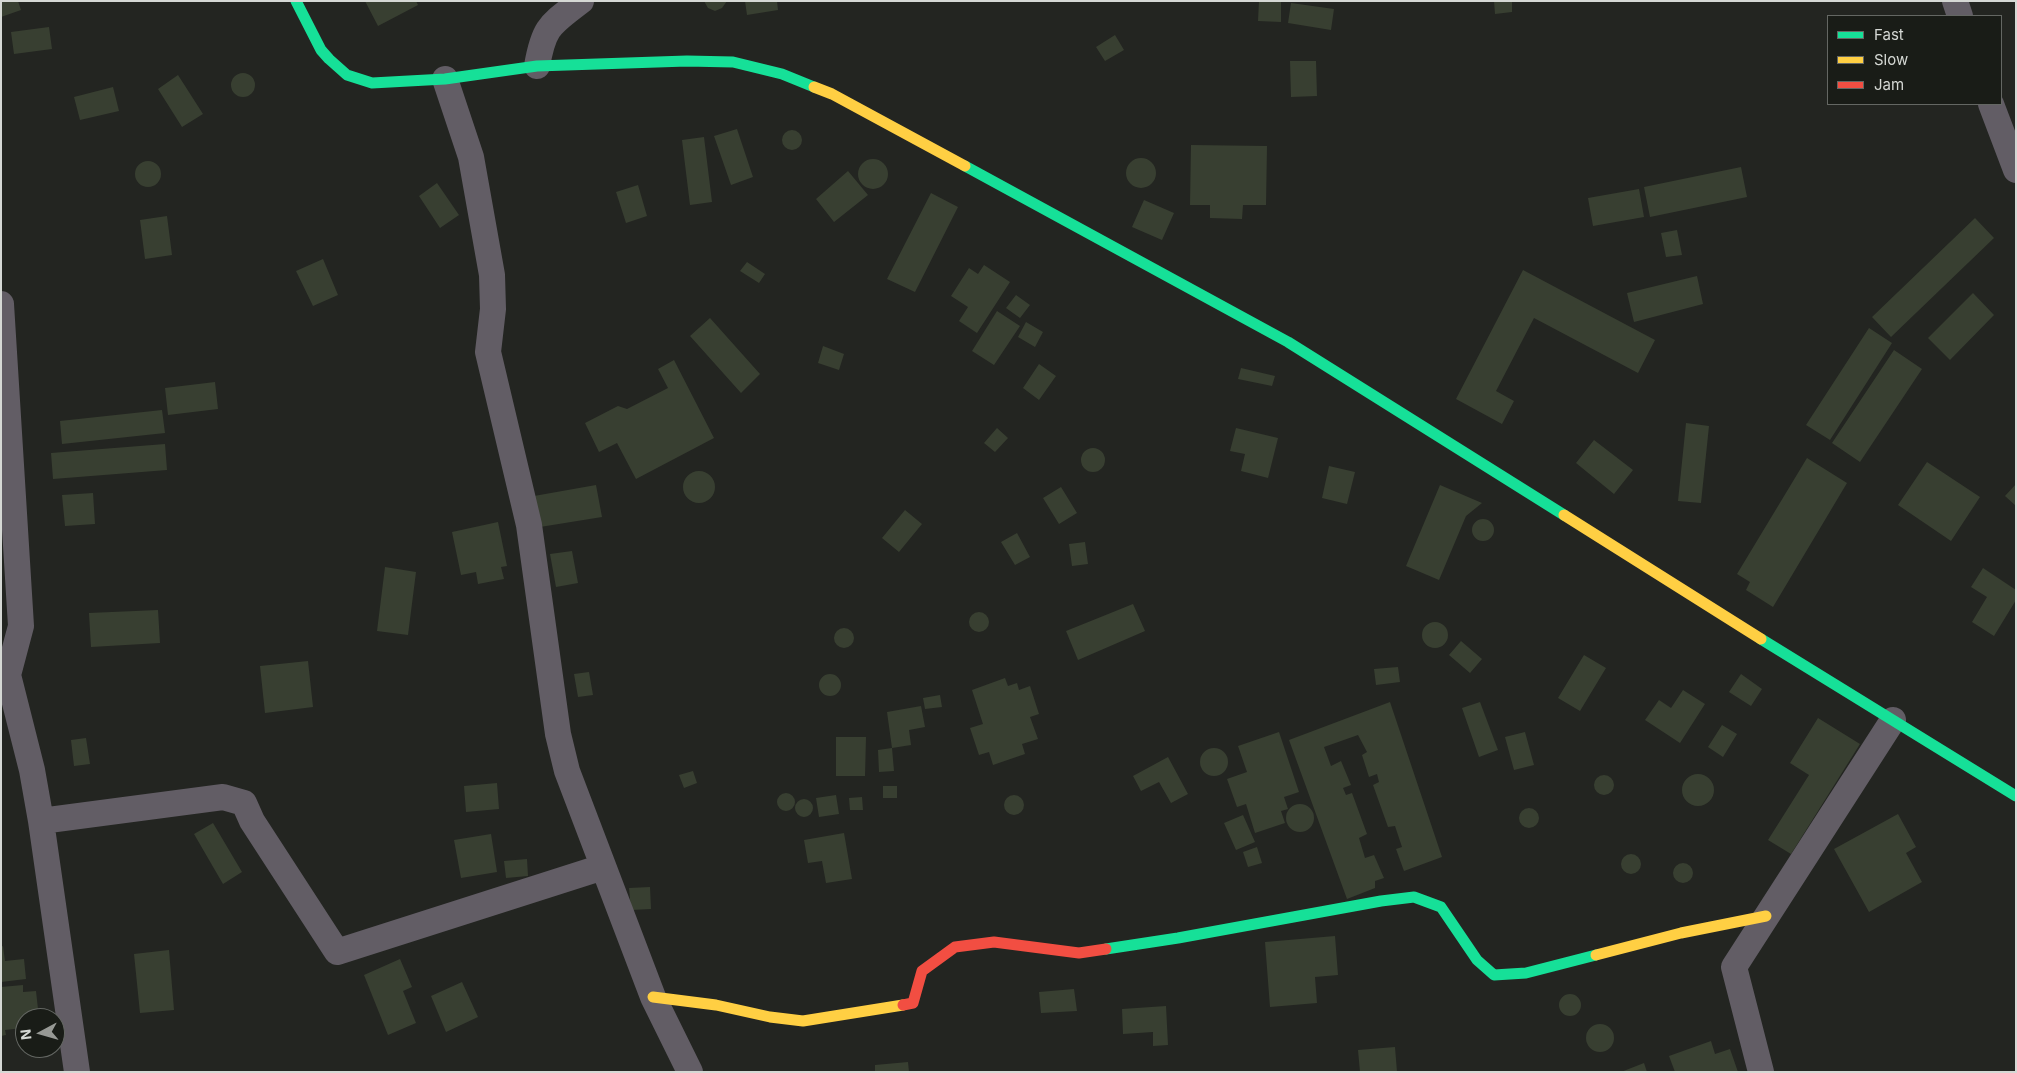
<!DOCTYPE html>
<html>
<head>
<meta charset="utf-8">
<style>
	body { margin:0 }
	#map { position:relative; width:2017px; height:1073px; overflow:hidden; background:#232521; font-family:Inter,sans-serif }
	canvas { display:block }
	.frame { position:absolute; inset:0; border:2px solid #d5d8d4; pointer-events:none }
	.legend { position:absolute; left:1827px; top:15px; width:175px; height:90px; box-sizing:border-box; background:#191c17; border:1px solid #646763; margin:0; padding:6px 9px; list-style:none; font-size:15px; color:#d5d8d4 }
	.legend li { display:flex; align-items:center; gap:10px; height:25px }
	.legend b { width:25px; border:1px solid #646763 }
	.north { position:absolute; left:15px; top:1008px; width:50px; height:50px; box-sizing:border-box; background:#191c17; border:1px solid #646763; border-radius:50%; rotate:264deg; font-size:14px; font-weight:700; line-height:20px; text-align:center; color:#d5d8d4 }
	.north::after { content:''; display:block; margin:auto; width:18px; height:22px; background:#979995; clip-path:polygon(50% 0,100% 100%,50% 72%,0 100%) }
</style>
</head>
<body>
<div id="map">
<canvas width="2017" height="1073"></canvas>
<div class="frame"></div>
<ul class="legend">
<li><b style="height:6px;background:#16e098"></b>Fast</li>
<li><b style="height:6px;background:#ffcf43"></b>Slow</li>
<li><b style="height:6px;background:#f24e42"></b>Jam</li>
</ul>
<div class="north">N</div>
</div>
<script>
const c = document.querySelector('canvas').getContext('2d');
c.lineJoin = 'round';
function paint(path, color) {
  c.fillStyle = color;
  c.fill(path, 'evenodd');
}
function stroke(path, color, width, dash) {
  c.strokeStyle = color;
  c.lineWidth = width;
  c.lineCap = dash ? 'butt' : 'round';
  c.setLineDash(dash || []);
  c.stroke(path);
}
const building = new Path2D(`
	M1 1H18L21 10 1 17Z
	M365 1H416L418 5 378 26Z
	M704 1H727L722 8 715 11 708 8Z
	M745 1H777L778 10 747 15Z
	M1259 1H1281V22L1258 21Z
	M1494 1H1512V12L1495 14Z
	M1291 3 1334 9 1331 30 1288 23Z
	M49 27 52 49 14 54 11 32Z
	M1115 35 1124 50 1105 61 1096 47Z
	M1290 61H1316L1317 96 1291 97Z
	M231 85a12 12 0 1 1 24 0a12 12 0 1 1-24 0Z
	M178 75 203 114 182 127 158 89Z
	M113 87 119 111 80 120 74 97Z
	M737 129 753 177 731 185 714 136Z
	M782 140a10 10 0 1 1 20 0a10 10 0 1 1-20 0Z
	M704 137 712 202 690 205 682 140Z
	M1191 145 1267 146 1266 205H1243L1242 219 1210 218V205H1190Z
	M1126 173a15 15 0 1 1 30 0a15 15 0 1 1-30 0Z
	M858 174a15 15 0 1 1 30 0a15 15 0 1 1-30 0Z
	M135 174a13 13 0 1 1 26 0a13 13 0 1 1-26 0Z
	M1741 167 1747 197 1650 217 1644 187Z
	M848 171 868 195 834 222 816 199Z
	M437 183 459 215 440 228 419 196Z
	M638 185 647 216 626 223 616 192Z
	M1639 189 1644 217 1593 226 1588 198Z
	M931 193 958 207 915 292 887 279Z
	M1144 200 1174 213 1162 240 1132 227Z
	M167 216 172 255 145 259 140 220Z
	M1975 218 1994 238 1891 337 1872 317Z
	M1677 230 1682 255 1666 257 1661 233Z
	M323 259 338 295 313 306 296 271Z
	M747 262 765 274 759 283 740 271Z
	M984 265 1010 282 977 333 959 321 968 307 951 296 969 268 978 274Z
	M1523 270 1655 340 1638 373 1534 318 1496 391 1514 401 1502 424 1456 399Z
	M1697 276 1703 304 1634 322 1627 293Z
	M1973 293 1994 315 1950 360 1928 338Z
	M1016 295 1030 305 1020 318 1006 308Z
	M997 311 1020 326 994 365 972 351Z
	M710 318 760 374 741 393 690 336Z
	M1026 322 1043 332 1035 347 1018 337Z
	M1869 328 1892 343 1830 440 1806 425Z
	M823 346 844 354 839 370 818 363Z
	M1894 350 1922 369 1860 462 1832 443Z
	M674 360 714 438 636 479 617 443 599 452 585 423 618 406 627 409 668 388 658 369Z
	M1039 364 1056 376 1039 400 1023 388Z
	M1241 368 1275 376 1272 386 1238 379Z
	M215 382 218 409 168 415 165 388Z
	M162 410 165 433 62 444 60 421Z
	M1686 423 1709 426 1701 503 1678 501Z
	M997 428 1008 438 995 452 984 443Z
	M1236 428 1278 438 1268 478 1241 471 1245 454 1230 451Z
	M1594 440 1633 470 1614 494 1576 463Z
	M165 444 167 470 53 479 51 453Z
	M1081 460a12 12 0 1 1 24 0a12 12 0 1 1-24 0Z
	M1807 458 1847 483 1773 607 1746 590 1750 582 1737 574Z
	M1927 462 1980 497 1951 541 1898 505Z
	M1329 466 1355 472 1347 504 1322 498Z
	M683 487a16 16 0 1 1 32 0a16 16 0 1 1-32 0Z
	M2016 484V506L2005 496Z
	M596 485 602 517 540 527 534 496Z
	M1440 485 1482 503 1466 516 1439 580 1406 566Z
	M1061 487 1077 513 1059 524 1043 498Z
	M93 493 95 524 65 526 62 495Z
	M905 510 922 524 899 552 882 538Z
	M1472 530a11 11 0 1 1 22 0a11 11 0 1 1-22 0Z
	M498 522 507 566 501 567 504 579 478 584 476 572 461 575 452 532Z
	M1017 533 1030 557 1015 565 1001 542Z
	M1085 542 1088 564 1072 566 1069 544Z
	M572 551 578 583 556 587 550 554Z
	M385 567 416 572 408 635 377 631Z
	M1983 568 2016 590V600L1994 636 1972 622 1987 597 1971 587Z
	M1133 604 1145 631 1078 660 1066 631Z
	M158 610 160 643 91 647 89 613Z
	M969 622a10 10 0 1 1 20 0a10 10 0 1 1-20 0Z
	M1422 635a13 13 0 1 1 26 0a13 13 0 1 1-26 0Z
	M834 638a10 10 0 1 1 20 0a10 10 0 1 1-20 0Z
	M1461 641 1482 659 1470 673 1449 655Z
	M1584 655 1606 668 1580 711 1558 698Z
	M308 661 313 707 265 713 260 666Z
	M1398 667 1400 682 1376 685 1374 669Z
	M589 672 593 695 578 697 574 674Z
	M819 685a11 11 0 1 1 22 0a11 11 0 1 1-22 0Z
	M1741 674 1762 689 1751 706 1729 692Z
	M1005 678 1008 686 1017 683 1019 690 1030 686 1039 714 1030 717 1038 739 1022 744 1025 754 993 765 989 752 979 755 970 728 983 724 972 690Z
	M1683 690 1705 704 1680 743 1645 720 1659 700 1671 708Z
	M940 695 942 707 925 709 923 698Z
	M1390 702 1442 857 1404 871 1396 849 1402 847 1395 826 1388 827 1373 785 1379 782 1377 774 1369 777 1362 755 1367 752 1358 735 1324 747 1331 766 1341 761 1351 785 1343 788 1346 795 1352 793 1367 834 1359 838 1365 858 1374 855 1384 878 1375 881V888L1347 899 1289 740Z
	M1480 702 1498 750 1479 757 1462 708Z
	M921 706 925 727 909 730 911 745 892 748 887 712Z
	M1818 718 1860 744 1791 854 1768 840 1809 775 1790 763Z
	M1722 725 1737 734 1723 757 1708 747Z
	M1279 732 1299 792 1284 797 1288 809 1281 811 1285 823 1255 833 1246 804 1237 807 1227 779 1247 772 1238 746Z
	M1525 732 1534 765 1514 770 1505 737Z
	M836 737H866L865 776H836Z
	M86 738 90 764 74 766 71 740Z
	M892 748 894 771 879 772 878 750Z
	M1200 762a14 14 0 1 1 28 0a14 14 0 1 1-28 0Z
	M1168 757 1188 794 1171 803 1159 782 1141 791 1133 776Z
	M693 771 697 783 684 788 679 775Z
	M1682 790a16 16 0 1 1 32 0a16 16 0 1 1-32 0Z
	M1594 785a10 10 0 1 1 20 0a10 10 0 1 1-20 0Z
	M497 783 499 809 466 812 464 786Z
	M883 786H897V798H883Z
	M777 802a9 9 0 1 1 18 0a9 9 0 1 1-18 0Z
	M1004 805a10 10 0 1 1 20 0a10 10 0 1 1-20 0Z
	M836 795 839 814 819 817 816 798Z
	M862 797 863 810H850L849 798Z
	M795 808a9 9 0 1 1 18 0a9 9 0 1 1-18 0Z
	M1286 818a14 14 0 1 1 28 0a14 14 0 1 1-28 0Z
	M1519 818a10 10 0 1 1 20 0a10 10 0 1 1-20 0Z
	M1898 814 1916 847 1906 853 1922 882 1869 912 1834 849Z
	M1243 815 1255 842 1236 850 1224 823Z
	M213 823 242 872 223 884 194 834Z
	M844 833 852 879 826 883 822 861 808 863 804 840Z
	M491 834 497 872 461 878 454 840Z
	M1257 847 1262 863 1248 867 1243 852Z
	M1621 864a10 10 0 1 1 20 0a10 10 0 1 1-20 0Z
	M527 859 528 876 506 878 504 861Z
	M1673 873a10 10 0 1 1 20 0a10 10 0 1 1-20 0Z
	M650 887 651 909 631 910 629 888Z
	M1335 936 1338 975 1315 977 1317 1003 1270 1007 1265 942Z
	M3 946 5 961 24 959 26 979 1 982V947Z
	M169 950 174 1010 140 1013 134 954Z
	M400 959 412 987 403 991 416 1023 388 1035 364 975Z
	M462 982 478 1017 446 1032 431 996Z
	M23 985V992L36 991 39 1018H25V1031H23V1028L5 1030 6 1035 1 1036V987Z
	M1074 989 1077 1011 1041 1013 1039 992Z
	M1559 1005a11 11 0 1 1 22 0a11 11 0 1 1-22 0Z
	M1166 1006 1168 1045 1153 1046V1032L1123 1034 1122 1009Z
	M1586 1038a14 14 0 1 1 28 0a14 14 0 1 1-28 0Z
	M1711 1041 1715 1054 1730 1049 1738 1072H1675L1669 1056Z
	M1395 1047 1397 1072H1360L1358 1050Z
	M908 1062 909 1072H875V1065Z
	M1644 1063 1647 1072H1621Z`);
const street = new Path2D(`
	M1955 1 1960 16
	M537 66C544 26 550 25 581 1
	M445 79 471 157 492 275 493 309 488 352 529 525 558 734 567 771 653 997 690 1072
	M1991 104 2016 170
	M1 304 21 626 8 675
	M1 662 8 675 32 770 41 821 77 1072
	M41 821 223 797 244 803 252 821 337 952 603 867
	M1761 1072 1734 967 1893 720`);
const fast = new Path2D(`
	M296 1 321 50 329 59 347 75 372 83 445 79 537 66 687 61 733 62 782 74 814 87
	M965 166 1288 342 1564 515
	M1761 639 2016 796
	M1106 949 1178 938 1381 901 1414 897 1441 907 1477 960 1494 975 1526 973 1596 955`);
const slow = new Path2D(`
	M814 87 832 94 965 166
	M1564 515 1761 639
	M1596 955 1681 933 1766 916
	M653 997 716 1005 770 1017 803 1021 903 1005`);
const jam = new Path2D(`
	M903 1005 913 1003 922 971 955 947 994 942 1079 953 1106 949`);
paint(building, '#383f31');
stroke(street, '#625d65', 26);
stroke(fast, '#16e098', 11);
stroke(slow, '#ffcf43', 11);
stroke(jam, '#f24e42', 11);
</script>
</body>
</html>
